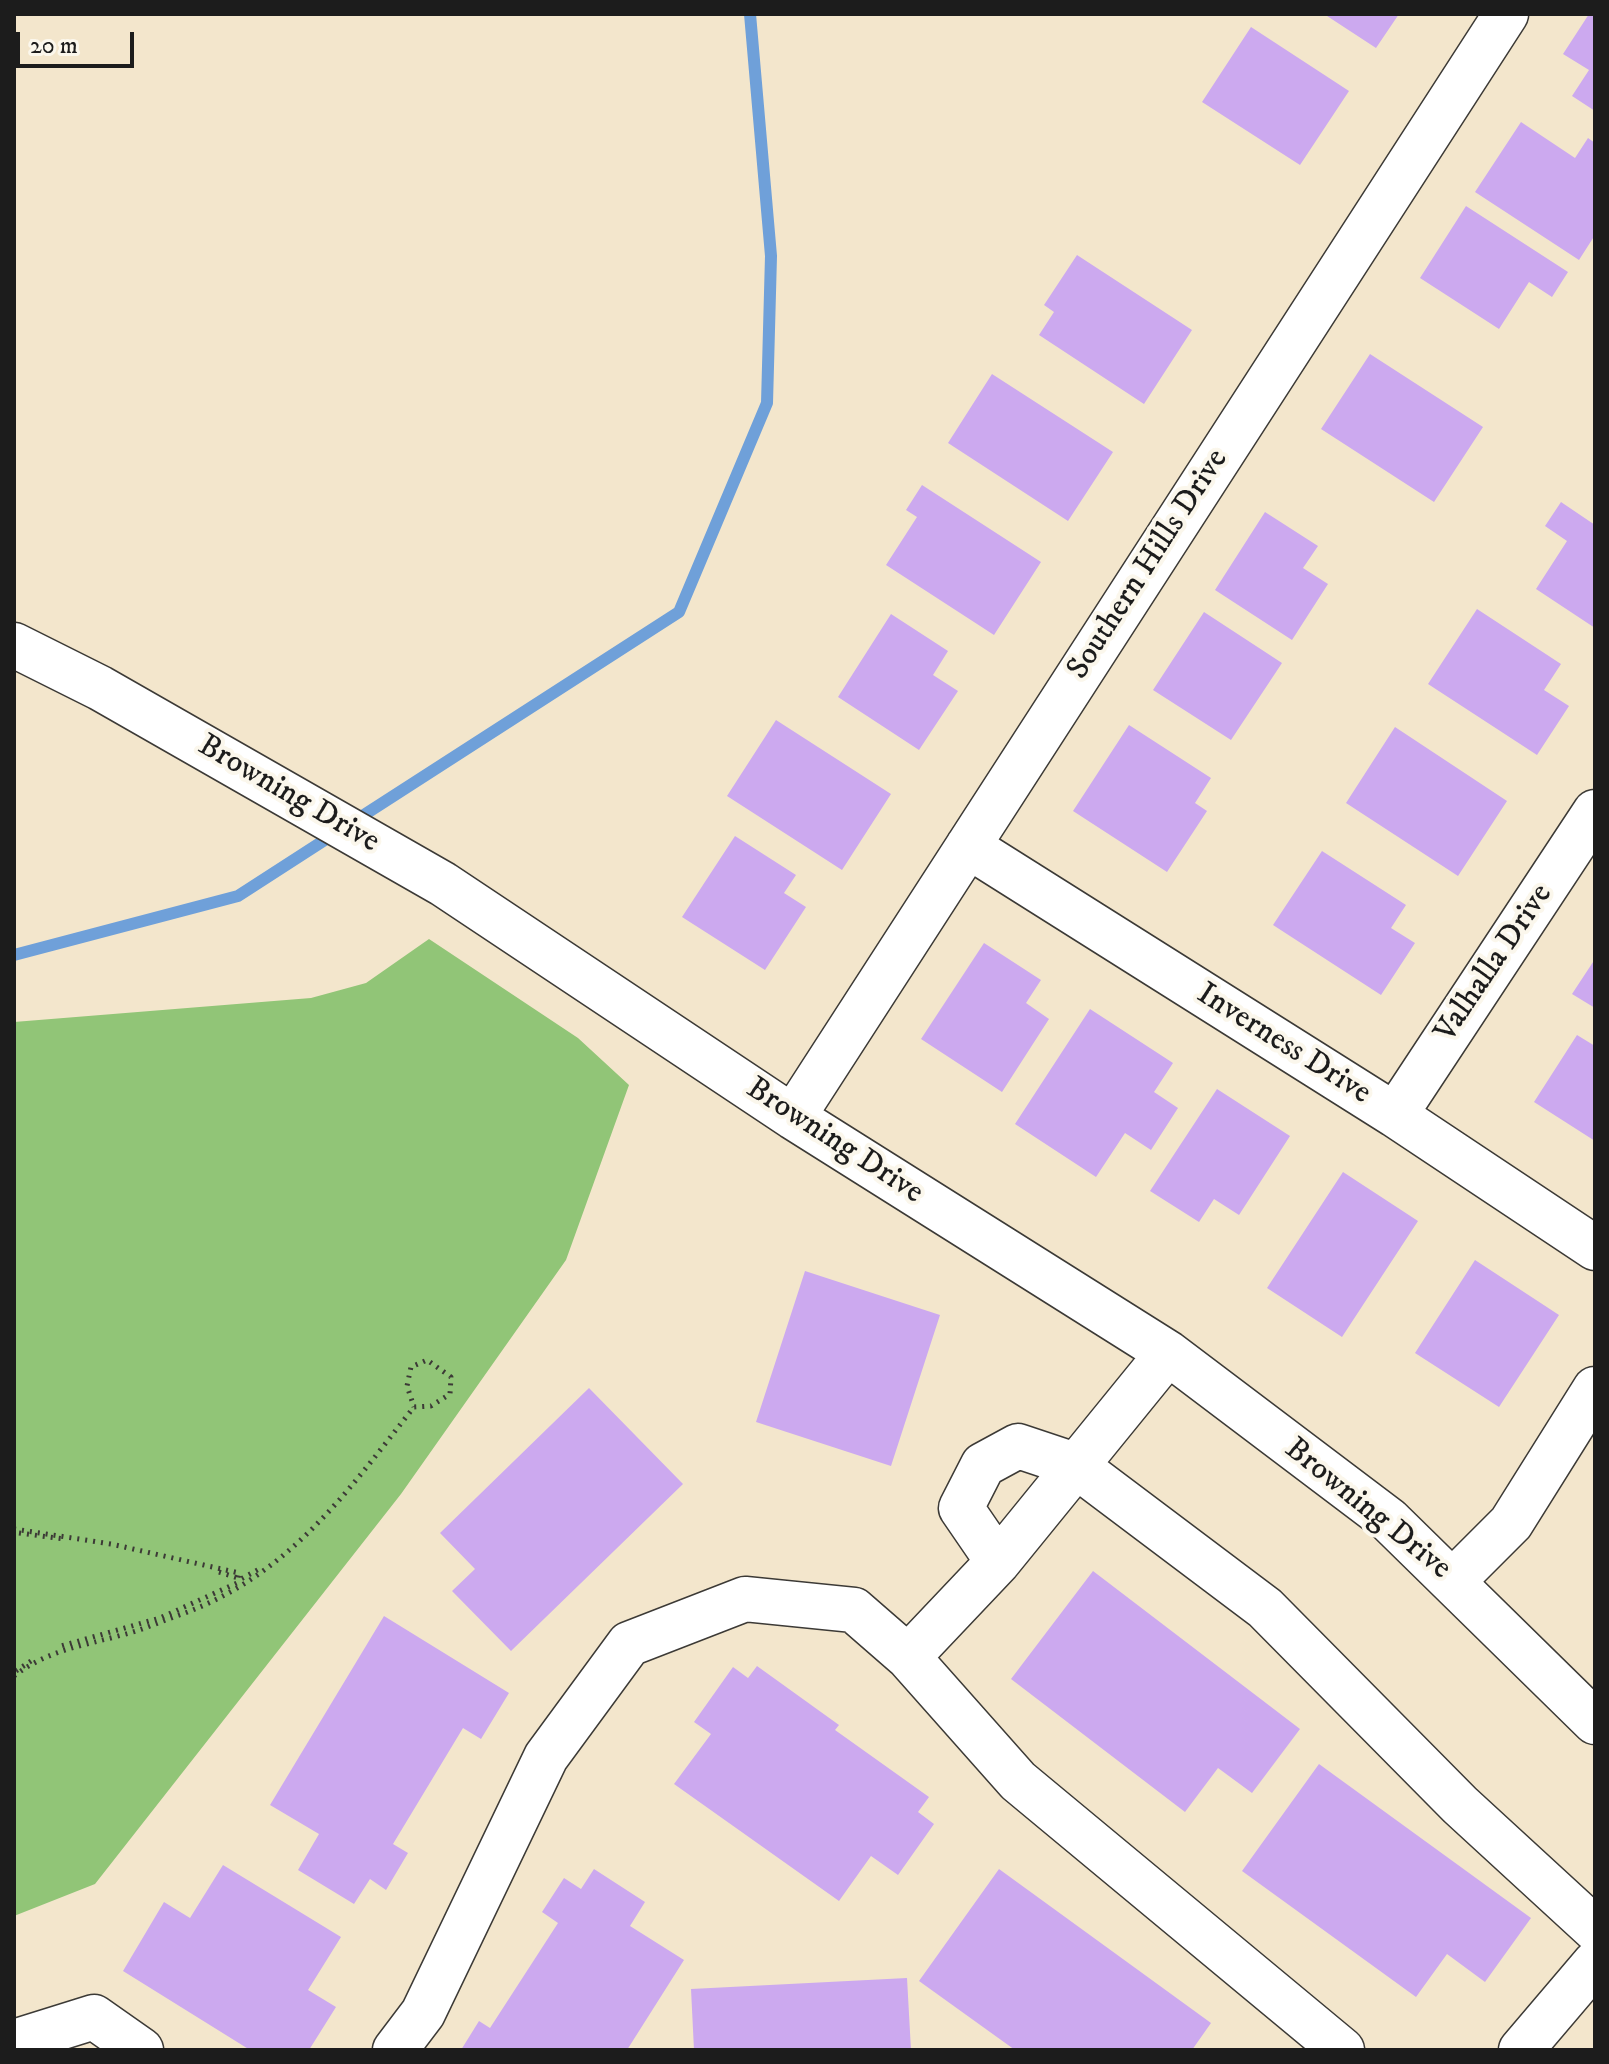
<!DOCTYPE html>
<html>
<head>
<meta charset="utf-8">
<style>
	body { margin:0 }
	#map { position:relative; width:1609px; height:2064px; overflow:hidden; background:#f3e6cc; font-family:"IM FELL DW Pica",serif }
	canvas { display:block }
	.frame { position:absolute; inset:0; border:16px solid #1c1c1c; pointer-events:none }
	.scale { position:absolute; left:16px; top:32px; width:118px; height:36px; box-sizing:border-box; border:4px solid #1c1c1c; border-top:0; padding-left:10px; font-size:24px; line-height:28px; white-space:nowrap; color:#1c1c1c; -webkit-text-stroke:6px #fbf7ec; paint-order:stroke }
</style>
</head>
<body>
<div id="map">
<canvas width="1609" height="2064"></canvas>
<div class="frame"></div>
<div class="scale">20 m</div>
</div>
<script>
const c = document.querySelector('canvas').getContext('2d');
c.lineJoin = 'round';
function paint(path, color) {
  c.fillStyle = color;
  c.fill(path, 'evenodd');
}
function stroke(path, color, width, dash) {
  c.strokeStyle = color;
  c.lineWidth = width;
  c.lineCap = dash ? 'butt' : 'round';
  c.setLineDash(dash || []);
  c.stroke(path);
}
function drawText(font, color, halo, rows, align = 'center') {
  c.font = font + ' "IM FELL DW Pica",serif';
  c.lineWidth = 8;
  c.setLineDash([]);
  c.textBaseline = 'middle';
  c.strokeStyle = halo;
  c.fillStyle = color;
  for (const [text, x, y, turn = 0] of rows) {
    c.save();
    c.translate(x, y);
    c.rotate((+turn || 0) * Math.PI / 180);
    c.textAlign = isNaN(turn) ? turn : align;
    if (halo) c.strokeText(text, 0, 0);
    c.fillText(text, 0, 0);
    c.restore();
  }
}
const green = new Path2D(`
	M429 939 578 1038 629 1085 566 1260 401 1494 95 1884 14 1916V1022L311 998 366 983Z`);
const stream = new Path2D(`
	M353 822 679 612 767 403 771 256 750 14
	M14 955 238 896 334 834`);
const building = new Path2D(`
	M1324 14H1399L1376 48Z
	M1589 14H1595V111L1572 96 1589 70 1563 54Z
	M1251 27 1349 91 1300 165 1202 102Z
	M1521 122 1575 158 1588 138 1595 143V235L1579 260 1475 192Z
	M1466 206 1568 272 1552 297 1529 282 1499 329 1420 278Z
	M1077 255 1192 330 1144 404 1039 335 1054 312 1044 305Z
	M1370 354 1483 427 1434 502 1321 429Z
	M992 374 1113 452 1068 521 948 443Z
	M922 485 1041 562 994 635 886 565 917 517 906 510Z
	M1561 502 1595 525V628L1536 589 1567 541 1545 526Z
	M1265 512 1318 546 1303 568 1328 584 1292 640 1215 590Z
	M1477 609 1561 664 1544 690 1569 706 1537 755 1428 684Z
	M1204 612 1282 663 1231 740 1153 690Z
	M891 614 948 651 933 675 958 691 919 750 838 697Z
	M776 720 891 794 842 870 727 796Z
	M1129 725 1211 778 1195 803 1207 811 1167 872 1073 811Z
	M1395 727 1507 801 1458 876 1346 803Z
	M735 836 796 875 784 893 806 907 765 970 682 917Z
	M1322 851 1406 905 1391 928 1415 943 1381 995 1273 925Z
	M984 943 1041 980 1026 1003 1049 1019 1002 1092 921 1039Z
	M1595 959V1008L1572 994Z
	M1090 1009 1173 1063 1154 1092 1178 1108 1151 1150 1125 1133 1096 1177 1015 1124Z
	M1577 1035 1595 1046V1141L1534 1102Z
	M1217 1089 1290 1136 1239 1215 1214 1199 1199 1222 1150 1191Z
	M1343 1172 1418 1221 1342 1337 1267 1288Z
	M1475 1260 1559 1315 1499 1407 1415 1353Z
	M805 1271 940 1315 891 1466 756 1422Z
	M589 1388 683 1484 511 1651 452 1591 475 1569 440 1533Z
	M1093 1571 1300 1729 1252 1793 1218 1768 1185 1812 1011 1679Z
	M384 1616 509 1693 481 1739 463 1728 393 1844 408 1853 386 1890 370 1879 354 1904 298 1870 319 1834 270 1805Z
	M757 1666 839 1725 835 1730 929 1797 918 1812 934 1824 898 1875 871 1856 839 1901 674 1784 711 1734 694 1722 733 1667 748 1678Z
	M1319 1764 1531 1918 1485 1982 1447 1954 1416 1997 1242 1871Z
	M223 1865 341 1937 308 1990 336 2007 309 2050H250L123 1971 164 1902 190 1918Z
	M594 1869 645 1902 630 1926 684 1960 627 2050H461L479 2021 490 2028 558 1923 542 1912 564 1878 581 1889Z
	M999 1869 1211 2023 1192 2050H1015L919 1981Z
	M907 1978 911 2050H694L691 1989Z`);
const path = new Path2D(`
	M14 1529 111 1544 239 1573 237 1583 160 1618 61 1646
	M19 1533 64 1539
	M219 1572 241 1579 261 1568
	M16 1671 34 1659
	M14 1676C48 1650 82 1646 122 1635 143 1630 164 1620 185 1613 291 1573 347 1492 414 1407L431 1406 450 1394 451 1377 427 1360 411 1367 407 1386 414 1407`);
const minor = new Path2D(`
	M14 645 100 688 443 884 793 1117 1168 1353 1389 1520 1595 1722
	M968 846 1395 1115 1595 1248
	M1395 1115 1595 812
	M793 1117 1506 14
	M998 1562 961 1508 983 1465 1018 1446 1075 1465 1265 1608 1460 1805 1595 1929
	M1454 1580 1511 1523 1595 1389
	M908 1657 998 1562 1168 1353
	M14 2042 94 2017 141 2050
	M395 2050 423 2013 546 1757 629 1644 745 1599 854 1610 908 1657 1018 1781 1342 2050
	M1521 2050 1595 1963`);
const streetNames = [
	["Southern Hills Drive",1149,565,-57],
	["Browning Drive",288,795,30],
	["Valhalla Drive",1495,964,-56],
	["Inverness Drive",1283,1045,32],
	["Browning Drive",834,1142,33],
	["Browning Drive",1367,1510,39]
];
paint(green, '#91c577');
stroke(stream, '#6fa0d9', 12);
paint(building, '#cca9ef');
stroke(minor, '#3c3a36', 47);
stroke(path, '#3c3a36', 5, [2, 6]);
stroke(minor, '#fff', 44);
drawText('32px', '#1c1c1c', '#fbf7ec', streetNames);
</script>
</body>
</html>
